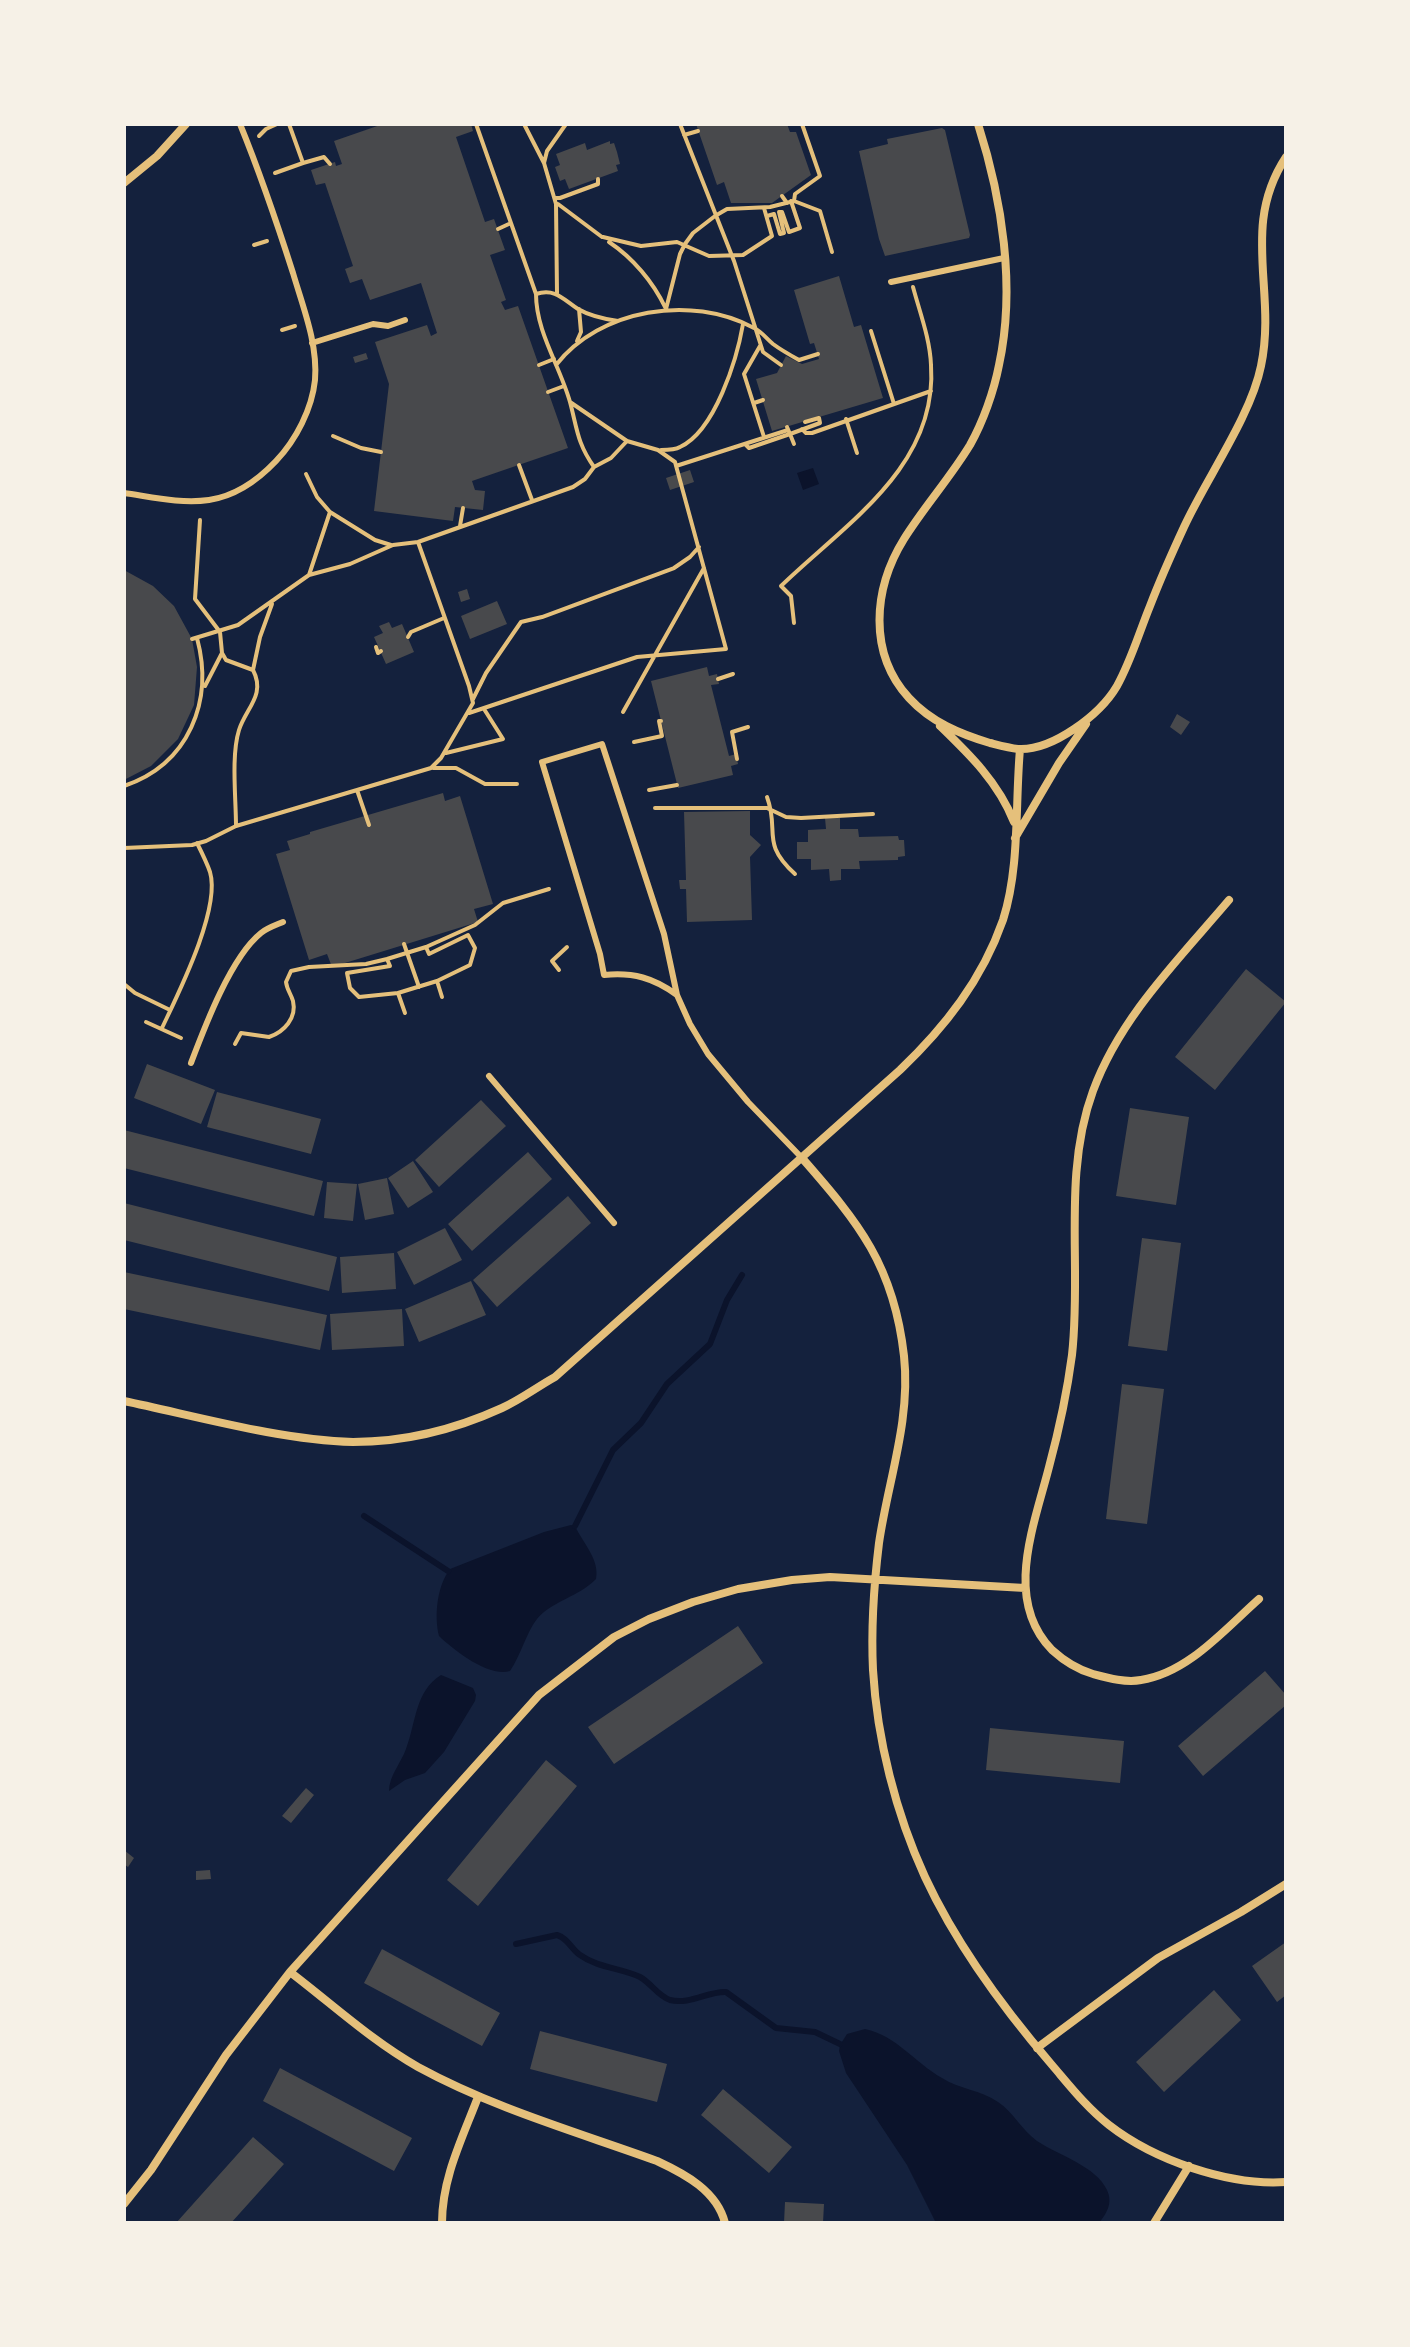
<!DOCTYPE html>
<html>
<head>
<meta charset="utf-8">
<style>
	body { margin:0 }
	#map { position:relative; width:1410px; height:2347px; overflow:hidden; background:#14213d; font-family:"Asap Condensed",sans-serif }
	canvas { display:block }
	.frame { position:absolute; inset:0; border:126px solid #f6f1e7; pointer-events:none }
</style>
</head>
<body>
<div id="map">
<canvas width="1410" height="2347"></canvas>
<div class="frame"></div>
</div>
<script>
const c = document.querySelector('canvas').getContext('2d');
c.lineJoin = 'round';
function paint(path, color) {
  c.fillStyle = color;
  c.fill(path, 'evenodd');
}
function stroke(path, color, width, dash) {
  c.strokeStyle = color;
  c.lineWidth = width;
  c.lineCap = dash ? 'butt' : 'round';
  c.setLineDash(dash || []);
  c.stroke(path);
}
const water = new Path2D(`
	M813 468 819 484 803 490 797 473Z
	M571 1525 575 1526C583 1543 600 1560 596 1579 580 1596 552 1601 537 1619 526 1633 521 1655 510 1671 488 1677 455 1651 439 1636 434 1616 437 1586 450 1569L544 1532Z
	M441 1675 473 1688 476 1695 475 1701 444 1752 425 1773 405 1780 389 1791C389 1776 401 1763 406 1749 416 1723 415 1691 441 1675Z
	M865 2029C897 2036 914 2062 942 2078 959 2089 981 2090 998 2102 1013 2112 1022 2130 1037 2141 1058 2155 1096 2166 1107 2190 1113 2203 1107 2213 1099 2223H936L907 2165 846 2073 839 2051 840 2045 847 2034Z`);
const stream = new Path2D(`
	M364 1516 448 1571
	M575 1526 613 1450 641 1423 667 1384 710 1344 727 1300 742 1275
	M516 1944 557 1935C568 1938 571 1949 580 1955 598 1968 621 1968 640 1977 651 1983 658 1996 670 2000 690 2005 708 1991 726 1992L776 2028 815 2032 840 2044`);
const building = new Path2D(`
	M383 124H471L473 131 456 137 485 222 494 219 505 250 490 255 506 300 501 302 505 310 518 306 568 448 472 481 475 490 485 491 483 510 455 507 453 521 374 511 389 384 375 342 427 325 431 336 437 333 421 283 370 300 362 279 350 283 345 269 353 266 325 183 316 185 311 170 335 162 336 166 342 164 334 141Z
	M696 124H787L790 132H796L811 175 772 203H731L724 182 717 185Z
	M942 128 945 130 970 235 969 238 885 256 879 239 859 151 888 144 887 139Z
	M610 141V144L614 143 617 152 620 164 616 165 618 171 569 189 565 179 560 181 555 167 560 165 556 154 585 143 587 150Z
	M839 276 854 327 861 325 883 398 772 431 756 379 777 373 786 356 802 364 819 359 814 343 810 344 794 290Z
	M366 353 368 359 355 363 353 357Z
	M690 470 694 482 670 490 666 478Z
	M124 570 153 586 174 606 192 639 197 667 194 705 178 739 151 766 124 780Z
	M467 589 470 599 461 602 458 592Z
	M497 601 507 624 470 639 461 616Z
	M389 622 392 628 402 624 414 652 386 664 374 637 383 633 379 626Z
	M707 667 709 676 717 674 719 684 711 685 729 756 736 754 738 764 731 766 733 775 678 788 651 681Z
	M1177 714 1190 722 1181 735 1170 727Z
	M443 793 445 801 460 796 493 904 474 909 478 922 332 967 327 954 309 960 276 854 290 850 287 841 310 834V832Z
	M750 811V835L761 845 750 857 752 920 687 922 686 889H680L679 880H686L684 812Z
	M825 818H840V829H858L859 837 898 836 899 840H904L905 856 898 857V860L859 861 860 869H841V880L830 881 829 869 811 870V859H797V842H808V830L826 829Z
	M1246 969 1286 1002 1215 1090 1175 1057Z
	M147 1064 215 1090 201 1124 134 1098Z
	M217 1092 321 1119 311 1154 207 1127Z
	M481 1100 506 1126 439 1187 415 1160Z
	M1130 1108 1189 1117 1176 1205 1116 1196Z
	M124 1130 323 1181 314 1216 124 1168Z
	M528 1152 552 1179 472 1251 448 1224Z
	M413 1161 433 1192 408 1208 388 1178Z
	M387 1178 394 1214 365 1220 358 1184Z
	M327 1182 357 1184 353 1221 324 1218Z
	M568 1196 591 1223 497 1307 473 1280Z
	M124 1203 337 1257 329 1291 124 1240Z
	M445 1228 462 1260 414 1285 397 1252Z
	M1142 1238 1181 1243 1167 1351 1128 1346Z
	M394 1253 396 1289 342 1293 340 1257Z
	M124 1272 327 1315 320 1350 124 1309Z
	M471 1281 486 1315 419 1342 405 1309Z
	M402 1309 404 1346 332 1350 330 1314Z
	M1122 1384 1164 1389 1147 1524 1106 1519Z
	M738 1626 763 1663 614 1764 588 1727Z
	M1265 1671 1286 1695V1705L1203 1776 1178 1746Z
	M990 1728 1124 1741 1120 1783 986 1770Z
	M546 1760 577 1786 478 1906 447 1880Z
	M306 1788 314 1795 291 1823 282 1816Z
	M124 1850 134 1858 128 1867 124 1864Z
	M210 1870 211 1879 196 1880V1871Z
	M1286 1942V1995L1277 2002 1252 1966Z
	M382 1949 500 2013 482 2046 364 1983Z
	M1214 1990 1241 2020 1164 2092 1136 2062Z
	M540 2031 667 2064 657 2102 530 2069Z
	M280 2068 412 2138 394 2171 263 2101Z
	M723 2089 792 2147 769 2173 701 2115Z
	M253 2137 284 2164 231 2223H176Z
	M785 2202 824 2204 823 2223H784Z`);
const path = new Path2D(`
	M289 124 303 163 324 157 330 164
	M524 124 544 163 556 204 557 293
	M680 124 734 261 763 352 781 365
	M684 135 698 131
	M259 136 266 129 277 124
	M544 163 547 151 566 124
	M275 173 303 163
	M782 196 787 203
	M555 198H560L598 184V179
	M794 201 795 194 820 176 802 124
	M558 204 602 237
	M767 216 774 214 780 234 784 233 779 212H782L789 232 800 228 791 201
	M498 229 511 223
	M603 237 641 246 677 242 709 256 743 255 772 236 764 208
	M609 242C633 258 653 282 665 307
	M254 245 267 241
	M536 294C555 288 563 299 578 309 590 316 604 319 618 321
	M666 309 680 254 685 244 693 233 715 216 727 209 770 207 794 201 820 211 832 252
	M282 330 295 326
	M871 331 894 404
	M577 341 581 332 579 309
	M760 346 744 374 764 437
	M539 365 554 359
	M556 365C600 309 691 294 754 328 761 331 767 339 773 344 781 350 790 355 799 360L818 354
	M548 392 564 386
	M754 403 763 400
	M846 419 857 453
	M802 429 806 433H812L931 391
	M333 436 361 448 381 452
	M745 444 749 448 790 434 787 427
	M794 444 790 434 820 423 819 418 805 422
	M661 450C667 450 675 450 680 447 715 431 737 359 743 324
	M519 465 532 500
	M676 466 788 430
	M594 467 611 458 627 441
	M306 474 317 497 330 512 309 575
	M330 512 375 540 391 545
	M200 520 195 599 220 632 222 653 226 660 253 670C266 695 246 708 239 730 231 756 236 798 236 826
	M460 526 463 508
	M794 623 791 596 781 586C845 524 938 467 931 365 930 339 920 313 913 287
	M408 637 411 632 444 618
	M192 639 238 625 309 575 350 564 393 545 418 542 573 487 585 479 594 467C577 443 577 428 570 402 560 366 536 332 536 294L476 124
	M376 647 378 653 381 651
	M253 670 260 637 272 604
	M718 679 733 674
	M205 686 222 653
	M473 699 486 673 521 622 542 617 674 568 690 557 699 547
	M623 712 704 568
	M469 713 637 657 726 649 675 462 658 450 627 441 570 402
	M634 742 662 736 659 721H661
	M446 753 503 739 484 709
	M737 759 732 732 748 727
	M433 768H456L485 784H517
	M124 786C189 764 214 701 197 638
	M357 790 369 825
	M649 790 677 785
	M767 797C780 832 760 842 795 874
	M655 808H767L786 817 801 818 873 814
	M124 848 192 845 206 841 236 826 431 768 441 758 473 703 469 686 418 542
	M404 944 419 987
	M426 947 475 925 503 903 549 889
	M559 970 552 961 567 947
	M124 984 135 993 170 1010
	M398 993 359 997 350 988 347 973 390 966 387 959 426 947 429 954 468 935 475 948 470 965 437 981
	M405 1013 398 993 437 981 442 997
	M146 1022 181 1038
	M162 1028C178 994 221 909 210 872 207 863 202 853 197 843
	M235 1044 241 1033 269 1037C284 1032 297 1018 293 1001 291 994 287 990 286 982L291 971 309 967 366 964 387 959`);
const service = new Path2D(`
	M891 282 1004 258
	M312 343 373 324 388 326 405 320
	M124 493C152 497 181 504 209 500 236 496 258 480 276 461 296 440 312 409 315 380 318 344 303 307 293 273 277 223 260 173 240 124
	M677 995C654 978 633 972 604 975L600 954 542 762 602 744 664 934 677 995 690 1024 708 1054 748 1102 802 1158
	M191 1063C205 1026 231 957 261 933 267 928 276 925 283 922
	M489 1076 614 1223`);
const minor = new Path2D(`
	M978 124C1002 199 1016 287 999 365 994 391 983 422 970 445 950 478 924 507 904 539 873 589 868 653 909 698 931 722 960 734 990 743 998 745 1009 748 1018 749 1052 751 1100 715 1117 686 1131 661 1139 633 1150 606 1160 580 1172 553 1184 527 1206 479 1251 416 1261 366 1277 290 1240 227 1286 157
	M124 183 157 156 186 124
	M940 726C970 755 998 782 1014 822
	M1015 838 1059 763 1086 724
	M1229 900C1179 959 1120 1017 1093 1091 1062 1175 1082 1267 1072 1355 1067 1393 1059 1430 1049 1467 1034 1526 1003 1600 1052 1650 1063 1660 1079 1670 1093 1674 1108 1678 1126 1683 1141 1680 1188 1673 1225 1629 1259 1599
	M802 1158C859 1223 894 1266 904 1356 911 1420 888 1481 879 1543 874 1584 871 1629 873 1670 877 1739 896 1814 925 1877 957 1946 1003 2008 1052 2065 1070 2086 1087 2108 1109 2125 1154 2160 1228 2186 1286 2182
	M124 1401C196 1416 280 1440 353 1442 404 1442 456 1429 502 1408 520 1400 537 1387 555 1377L900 1070C945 1027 982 980 1003 920 1020 867 1015 805 1020 749
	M290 1972C332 2004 372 2041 418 2067 493 2108 577 2132 657 2161 685 2174 717 2191 725 2223
	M1037 2048 1158 1958 1241 1912 1286 1884
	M124 2204 151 2170 226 2055 290 1972 539 1695 614 1637 649 1619 693 1602 738 1589 792 1580 830 1577 1025 1588
	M442 2223C442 2178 462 2139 478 2097
	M1154 2223 1189 2166`);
paint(water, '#0b132b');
stroke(stream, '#0b132b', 6);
paint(building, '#48494c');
stroke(path, '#e5c07b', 4);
stroke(service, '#e5c07b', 6);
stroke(minor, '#e5c07b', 8);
</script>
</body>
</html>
